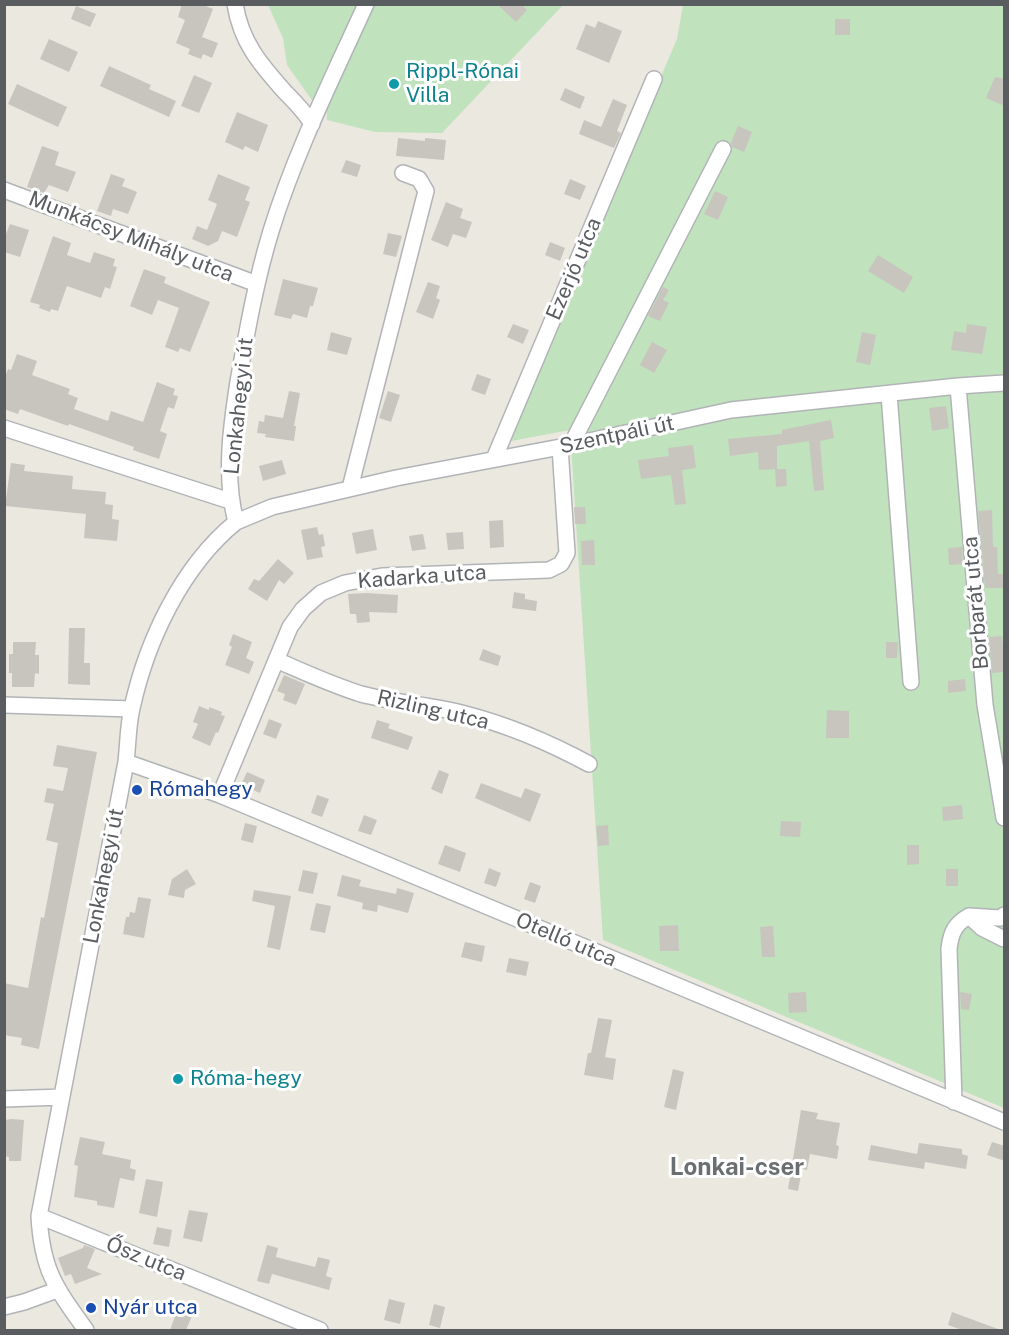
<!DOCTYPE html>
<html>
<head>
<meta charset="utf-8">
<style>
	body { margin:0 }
	#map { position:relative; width:1009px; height:1335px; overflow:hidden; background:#ebe8e0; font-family:"Public Sans",sans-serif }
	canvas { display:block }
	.frame { position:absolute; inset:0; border:6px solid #595d60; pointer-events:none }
</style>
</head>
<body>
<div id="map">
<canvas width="1009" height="1335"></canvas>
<div class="frame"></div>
</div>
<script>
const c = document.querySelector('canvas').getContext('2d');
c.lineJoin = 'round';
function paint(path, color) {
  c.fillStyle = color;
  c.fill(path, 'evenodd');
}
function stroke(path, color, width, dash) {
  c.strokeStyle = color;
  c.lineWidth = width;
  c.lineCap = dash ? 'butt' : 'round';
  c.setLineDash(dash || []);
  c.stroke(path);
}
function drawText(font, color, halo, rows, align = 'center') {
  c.font = font + ' "Public Sans",sans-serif';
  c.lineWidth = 6;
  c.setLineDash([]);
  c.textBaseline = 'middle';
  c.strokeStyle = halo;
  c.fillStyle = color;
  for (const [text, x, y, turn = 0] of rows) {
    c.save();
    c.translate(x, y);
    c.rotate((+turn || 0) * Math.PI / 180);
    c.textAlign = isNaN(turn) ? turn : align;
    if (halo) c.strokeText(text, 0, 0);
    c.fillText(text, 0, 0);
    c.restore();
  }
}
const green = new Path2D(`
	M268 5H563L442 133 375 132 327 120 326 107 314 103 287 65 283 38Z
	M683 5H1004V1108L603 940 570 430 506 442 677 39Z`);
const building = new Path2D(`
	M182 4H201L213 9 202 37 218 43 212 58 203 54 201 59 188 54 190 49 176 43 185 20 178 17Z
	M497 4H521L527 10 516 22Z
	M76 6 96 14 90 27 71 19Z
	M835 19H850V35H835Z
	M598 21 622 31 609 63 576 49 586 24 595 28Z
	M49 39 78 52 69 72 40 59Z
	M109 66 151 85 149 89 176 101 169 117 100 86Z
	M194 75 212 83 199 113 181 106Z
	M995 77 1005 79V106L986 98Z
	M17 84 67 107 58 127 8 104Z
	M565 88 585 97 580 109 560 100Z
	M613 99 627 105 617 131 621 133 614 148 579 134 584 120 601 127Z
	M237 112 268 125 258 152 245 146 243 150 225 142Z
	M738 126 752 132 744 152 732 147 731 143Z
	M398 138 425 141V138L446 140 444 160 396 156Z
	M42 146 59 152 55 165 76 172 68 192 49 185 44 193 27 187Z
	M346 160 361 165 357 177 341 172Z
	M111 174 125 179 122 186 137 192 128 214 113 209 111 216 97 211Z
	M218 174 250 187 245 200 250 202 237 237 222 231 218 241 208 246 192 239 197 226 207 230 217 204 208 200Z
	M570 179 586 186 580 200 564 194Z
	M715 191 728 197 718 220 704 214Z
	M446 202 463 209 460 218 472 222 466 238 453 234 448 247 431 240Z
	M10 224 29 230 20 257 4 252V239Z
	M388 233 402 236 396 257 383 254Z
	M53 236 71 243 67 255 90 263 94 252 115 259 113 266 117 267 110 289 105 287 101 298 67 286 58 311 51 309 50 312 39 308 40 305 30 302Z
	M550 242 565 248 560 261 545 255Z
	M878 255 913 277 904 293 868 271Z
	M144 269 166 277 164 283 210 302 190 352 180 348 178 352 165 347 179 308 158 300 152 315 130 306Z
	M283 279 318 288 313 306H310L307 318 293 314 291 319 274 315Z
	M428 282 440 286 436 298 440 300 433 319 416 312Z
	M663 287 669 290 663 300 669 303 660 321 648 316Z
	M513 324 529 330 523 344 507 337Z
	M967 324 987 327 982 354 951 350 954 331 966 333Z
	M331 332 352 338 347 355 327 350Z
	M862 332 876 335 870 365 856 362Z
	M652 342 667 350 654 373 640 365Z
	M17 354 37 361 32 375 70 389 68 394 78 398 74 409 108 421 111 411 143 422 157 382 175 389 173 395 178 396 174 409 168 407 160 431 167 434 159 459 133 450 134 447 69 424 68 426 20 409 18 414 4 409V380L8 369 11 370Z
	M477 374 491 379 485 395 471 390Z
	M289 391 300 393 294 426H296L294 441 265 437 266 434 257 433 259 421 264 422 265 415 283 418Z
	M388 391 400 395 391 422 379 418Z
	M946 406 949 428 932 431 929 408Z
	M831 420 834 438 820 441 824 490 814 491 809 441 777 446V469H786L787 486 776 487 775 469 759 470 758 452 730 456 728 439 782 434V430Z
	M693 445 696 468 682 470 686 504 675 505 671 475 641 479 638 460 669 456 668 448Z
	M282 460 286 474 263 481 259 466Z
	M11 463 25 465 24 471 73 476 72 489 106 492 105 504 113 505 112 519 119 520 117 541 84 538 86 514 5 506Z
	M574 507H585L586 524H575Z
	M992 510 993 547H997L998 574H1005V588H985L978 511Z
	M503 520 504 547 490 548 489 521Z
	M317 527 319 535 323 534 325 546 321 547 323 557 307 560 301 530Z
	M373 529 377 550 356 554 352 533Z
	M463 532 464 549 448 550 446 533Z
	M423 534 426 549 412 551 409 536Z
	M594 540 595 565H582L581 541Z
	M962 547 963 564 949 565 948 548Z
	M278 559 294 573 284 584 279 580 267 601 248 589 254 579 259 581Z
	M514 592 525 594V599L537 601 536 611 512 608Z
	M367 593 398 595 397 613 369 612 370 622 357 623 356 614H350L348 594Z
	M69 628H85L84 663H90V685L68 684Z
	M233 634 252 642 246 658 254 662 249 674 225 665 232 647 229 645Z
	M1002 636 1005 672 992 673 989 637Z
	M13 642H36L35 655H39V674L35 673 34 687H12V673H9V654H13Z
	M886 642H898L897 658H886Z
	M483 649 501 656 498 666 479 660Z
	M284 675 305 684 296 705 283 700 285 694 277 691Z
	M965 679 966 691 948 693V681Z
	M199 706 209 710V707L222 712 221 715 225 716 218 733 216 732 210 746 192 738 198 724 193 722Z
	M827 710 849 711V738H826Z
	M269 719 282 724 276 739 263 734Z
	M377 720 390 724 388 728 413 737 408 750 371 738Z
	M57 745 97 752 39 1049 21 1045 22 1038 4 1035V983L28 988 41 917 44 918 58 843 46 840 54 804 44 802 47 788 63 791 68 768 53 766Z
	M439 770 449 774 442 794 431 789Z
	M247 772 265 780 260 793 241 785Z
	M481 783 521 798 525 788 541 794 530 822 475 798Z
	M317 795 329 799 322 817 311 813Z
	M962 805 963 819 943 821 942 807Z
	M364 815 377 820 371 835 358 831Z
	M781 821 801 822 800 837 780 836Z
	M245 823 257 826 253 843 241 840Z
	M608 825 609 845 598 846 596 826Z
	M445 845 466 853 460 872 438 864Z
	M907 845H919V864L907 865Z
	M489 868 501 873 496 887 484 883Z
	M187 869 196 884 185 890 184 898 168 895 172 879Z
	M946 869H958V886H946Z
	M303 870 318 873 313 894 298 891Z
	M342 875 361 880 359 886 396 894 397 888 414 893 408 913 378 905 377 912 362 909 363 903 337 896Z
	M530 882 541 886 535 903 524 899Z
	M254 890 291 896 280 950 267 947 275 906 252 901Z
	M138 897 151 899 144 938 123 934 126 917H129L130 912 135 913Z
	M316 903 331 906 325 933 310 930Z
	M678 925 679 951H660L659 926Z
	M773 926 775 957H762L760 927Z
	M465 942 485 946 482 962 461 957Z
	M509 958 529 962 526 976 506 972Z
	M806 992 807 1012 789 1013 788 993Z
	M960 992 972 994 969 1010 961 1009Z
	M598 1018 612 1020 605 1057 616 1059 613 1080 584 1075 588 1053H591Z
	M673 1069 684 1072 676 1110 664 1107Z
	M801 1110 818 1113 816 1119 840 1123 836 1145 839 1146 837 1159 810 1154 807 1170 802 1169 798 1191 788 1189Z
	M12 1119 24 1120 21 1161H9V1157L4 1156V1120Z
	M80 1137 105 1142 102 1154 131 1160 130 1168 136 1170 134 1181 120 1178 114 1208 97 1205V1201L74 1197 78 1166 74 1165Z
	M992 1142 1005 1146V1161L987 1155Z
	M919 1143 962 1149V1154L968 1156 966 1169 925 1162 924 1169 868 1160 871 1145 917 1154Z
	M146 1179 163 1182 157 1217 139 1213Z
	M189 1210 208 1213 202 1242 183 1238Z
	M157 1227 172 1230 169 1247 153 1244Z
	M84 1245 95 1249 87 1268 102 1274 75 1284 71 1274 65 1276 58 1258 83 1248Z
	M267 1245 278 1248 276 1257 315 1267 318 1257 330 1260 326 1276 332 1278 329 1290 272 1274 269 1284 257 1281Z
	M389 1299 405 1303 400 1324 384 1320Z
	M434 1304 445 1307 440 1328 429 1325Z
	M177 1311 192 1316 186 1330H170Z
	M952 1312 998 1329V1330H962L948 1325Z`);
const minor = new Path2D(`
	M235 4C241 42 260 64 285 92 295 102 305 112 312 124
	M4 190 257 284
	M958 386 985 705 1004 818
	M889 394 911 682
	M4 428 230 501
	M571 445 723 149
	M494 459 654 79
	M350 488 426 191 419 179 403 173
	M236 522 272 507 396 478 571 445 731 410 958 386 1004 383
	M276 660C304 672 332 685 361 694 395 703 431 705 465 714 508 725 550 743 589 764
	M4 705 132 709
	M126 762 220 795 1004 1122
	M220 795 290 627 303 609 321 593 345 583 382 576 549 570 561 564 567 553 560 447
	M969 916 982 928 1004 939
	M969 916 1000 918 1004 915
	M4 1099 62 1097
	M954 1102 949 949C951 932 955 924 969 916
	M39 1216 320 1330
	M4 1307 24 1302 57 1290
	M86 1330C55 1287 42 1270 39 1216L126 762C128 744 128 725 132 708 147 640 182 566 236 522 224 476 231 427 238 382 247 331 256 280 271 231 295 153 332 79 366 4`);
const markers = [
	[394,84,6,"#0f9aa8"],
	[137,790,6,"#1a4fb4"],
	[178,1079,6,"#0f9aa8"],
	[91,1308,6,"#1a4fb4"]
];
const cultureNames = [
	["Rippl-Rónai",406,72],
	["Villa",406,96],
	["Róma-hegy",190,1079]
];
const streetNames = [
	["Munkácsy Mihály utca",131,237,21],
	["Ezerjó utca",574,269,-67],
	["Lonkahegyi út",239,406,-84],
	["Szentpáli út",617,435,-12],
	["Kadarka utca",422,577,-4],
	["Borbarát utca",976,603,-95],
	["Rizling utca",433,710,13],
	["Lonkahegyi út",104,876,-79],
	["Otelló utca",566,940,23],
	["Ősz utca",146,1259,22]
];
const transitNames = [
	["Rómahegy",149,790],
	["Nyár utca",103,1308]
];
const quarterNames = [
	["Lonkai-cser",737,1168]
];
paint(green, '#c0e2bd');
paint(building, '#c8c5bf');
stroke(minor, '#b1b4b7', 18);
stroke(minor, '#fff', 15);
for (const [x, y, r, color] of markers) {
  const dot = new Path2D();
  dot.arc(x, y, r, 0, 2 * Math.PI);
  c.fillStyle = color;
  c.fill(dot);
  stroke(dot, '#fff', 2);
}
drawText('21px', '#0d838f', '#fff', cultureNames, 'left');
drawText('21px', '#595d60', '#fff', streetNames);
drawText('21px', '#164399', '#fff', transitNames, 'left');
drawText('bold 24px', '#6a6f72', '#fff', quarterNames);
</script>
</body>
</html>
